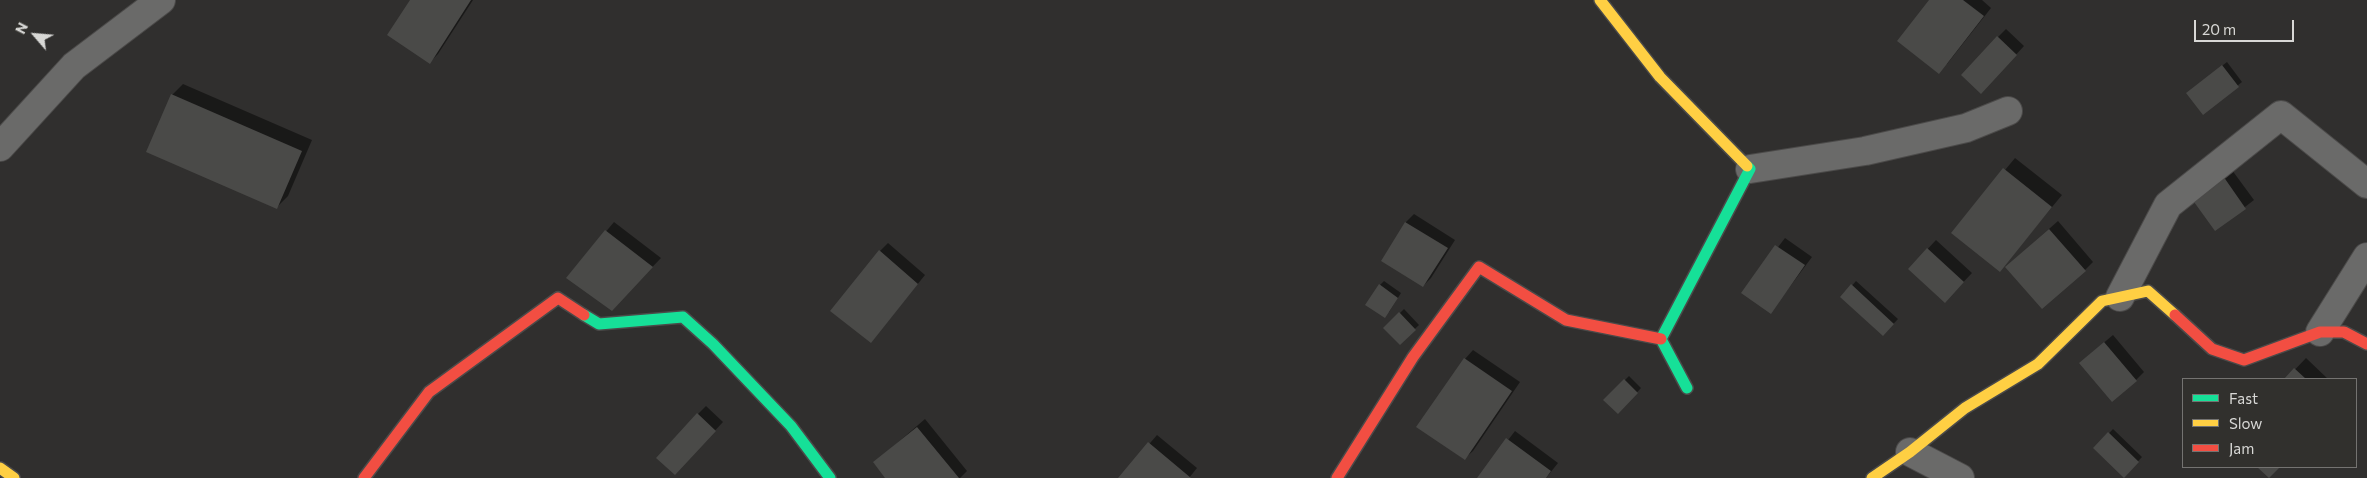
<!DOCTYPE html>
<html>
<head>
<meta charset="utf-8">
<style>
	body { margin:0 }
	#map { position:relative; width:2367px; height:478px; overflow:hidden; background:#302f2e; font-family:Commissioner,sans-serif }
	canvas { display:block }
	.legend { position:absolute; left:2182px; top:378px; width:175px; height:90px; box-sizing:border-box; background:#31302d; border:1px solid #747371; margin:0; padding:6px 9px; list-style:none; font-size:15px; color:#d8d8d6 }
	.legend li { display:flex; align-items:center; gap:10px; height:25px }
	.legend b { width:25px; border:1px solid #747371 }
	.north { position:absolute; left:10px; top:10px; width:50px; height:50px; -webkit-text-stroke:4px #31302d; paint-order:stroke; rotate:297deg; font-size:14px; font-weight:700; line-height:20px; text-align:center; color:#d8d8d6 }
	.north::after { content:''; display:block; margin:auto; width:18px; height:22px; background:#d8d8d6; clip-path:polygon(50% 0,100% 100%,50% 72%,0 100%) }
	.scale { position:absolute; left:2194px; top:20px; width:100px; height:22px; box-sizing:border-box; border:2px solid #d8d8d6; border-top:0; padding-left:6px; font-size:15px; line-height:18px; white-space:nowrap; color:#d8d8d6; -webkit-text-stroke:4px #31302d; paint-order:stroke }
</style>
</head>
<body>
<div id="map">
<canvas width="2367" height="478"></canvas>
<ul class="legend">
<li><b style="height:6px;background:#16e098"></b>Fast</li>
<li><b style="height:6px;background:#ffcf43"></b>Slow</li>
<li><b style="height:6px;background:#f24e42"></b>Jam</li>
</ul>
<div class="north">N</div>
<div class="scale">20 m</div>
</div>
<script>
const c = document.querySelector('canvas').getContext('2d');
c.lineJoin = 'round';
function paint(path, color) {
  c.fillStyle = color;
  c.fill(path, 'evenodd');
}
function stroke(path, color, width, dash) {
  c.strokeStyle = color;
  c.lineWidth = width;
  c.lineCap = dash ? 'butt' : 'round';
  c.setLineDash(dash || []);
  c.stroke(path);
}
const shadow = new Path2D(`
	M412 0H473L438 54 430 62Z
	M1930 0H1982L1991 8 1947 64Z
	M2006 29 2024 46 1989 84 1998 37Z
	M2227 62 2242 82 2203 113 2192 89Z
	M183 84 312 140 288 196 277 207 172 95Z
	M2015 158 2062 195 2000 270 1953 233Z
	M2229 166 2254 200 2215 230 2191 195Z
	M1414 214 1455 240 1431 278 1423 286 1382 260 1406 222Z
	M2058 221 2093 262 2085 270 2015 259Z
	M614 222 661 258 612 309 568 277Z
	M1785 238 1812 257 1771 312 1743 293Z
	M1936 240 1972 273 1953 293 1909 269Z
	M888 243 925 275 871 342 880 251Z
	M1384 281 1401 293 1389 312 1380 285Z
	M1856 281 1898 319 1883 335 1842 297Z
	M1404 309 1419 325 1400 343 1385 328Z
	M2113 335 2144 372 2136 380 2089 355Z
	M1473 350 1520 382 1473 451 1464 459 1418 427 1465 359Z
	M2306 358 2328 379H2286Z
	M1629 376 1641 388 1618 413 1605 400Z
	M706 406 723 422 683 465 698 414Z
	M925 419 967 471 960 478H887L874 463Z
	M2113 429 2142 457 2124 476 2095 448Z
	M1515 431 1558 463 1546 478H1479Z
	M1157 435 1197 468 1189 478H1120Z`);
const building = new Path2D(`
	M410 0H471L430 64 387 35Z
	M1929 0H1963L1984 16 1939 74 1897 41Z
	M1997 36 2017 55 1981 94 1961 75Z
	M2222 65 2239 87 2203 115 2186 93Z
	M171 94 302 151 277 209 146 152Z
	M2003 168 2052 207 2000 272 1951 233Z
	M2221 173 2246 209 2215 231 2189 195Z
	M1405 222 1448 248 1423 287 1381 261Z
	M2049 229 2086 271 2042 309 2005 267Z
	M605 230 653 267 612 311 566 278Z
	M1775 245 1805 265 1771 314 1741 293Z
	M1927 248 1964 282 1945 303 1908 269Z
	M879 250 918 284 871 343 830 311Z
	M1379 284 1398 298 1385 318 1365 305Z
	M1851 284 1894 324 1883 336 1840 297Z
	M1399 312 1416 330 1400 345 1383 328Z
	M2104 342 2137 381 2112 402 2079 363Z
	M1464 358 1512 391 1465 460 1416 427Z
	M2294 368 2306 379H2284Z
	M1624 379 1638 393 1618 414 1603 400Z
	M697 413 716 431 675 475 656 458Z
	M917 427 959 478H885L873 462Z
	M2108 432 2139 462 2124 478 2093 448Z
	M1506 438 1551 471 1546 478H1477Z
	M1148 442 1191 478H1118Z
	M2257 467H2280L2269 478Z`);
const street = new Path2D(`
	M0 147 74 66 161 0
	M1750 169 1865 151 1966 128 2008 111
	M2120 297 2168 205 2281 115 2367 184
	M2320 332 2367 257
	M1910 452 1960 478`);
const fast = new Path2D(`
	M584 315 599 324 683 317 713 344 791 426 830 478
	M1687 388 1661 339 1750 169 1747 166`);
const slow = new Path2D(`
	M1600 0 1660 77 1747 166
	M0 468 14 478
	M1872 478 1910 452 1965 408 2038 364 2102 301 2148 291 2175 315`);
const jam = new Path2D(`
	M2175 315 2212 349 2244 360 2320 332H2344L2367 344
	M364 478 429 392 558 298 584 315
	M1337 478 1413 357 1479 267 1566 320 1661 339`);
paint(shadow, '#0007');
paint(building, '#4a4a48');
stroke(street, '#4b4a49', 30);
stroke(fast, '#4b4a49', 14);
stroke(slow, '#4b4a49', 14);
stroke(jam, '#4b4a49', 14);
stroke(street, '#6a6a69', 28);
stroke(fast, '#16e098', 11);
stroke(slow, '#ffcf43', 11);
stroke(jam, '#f24e42', 11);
</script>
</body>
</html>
